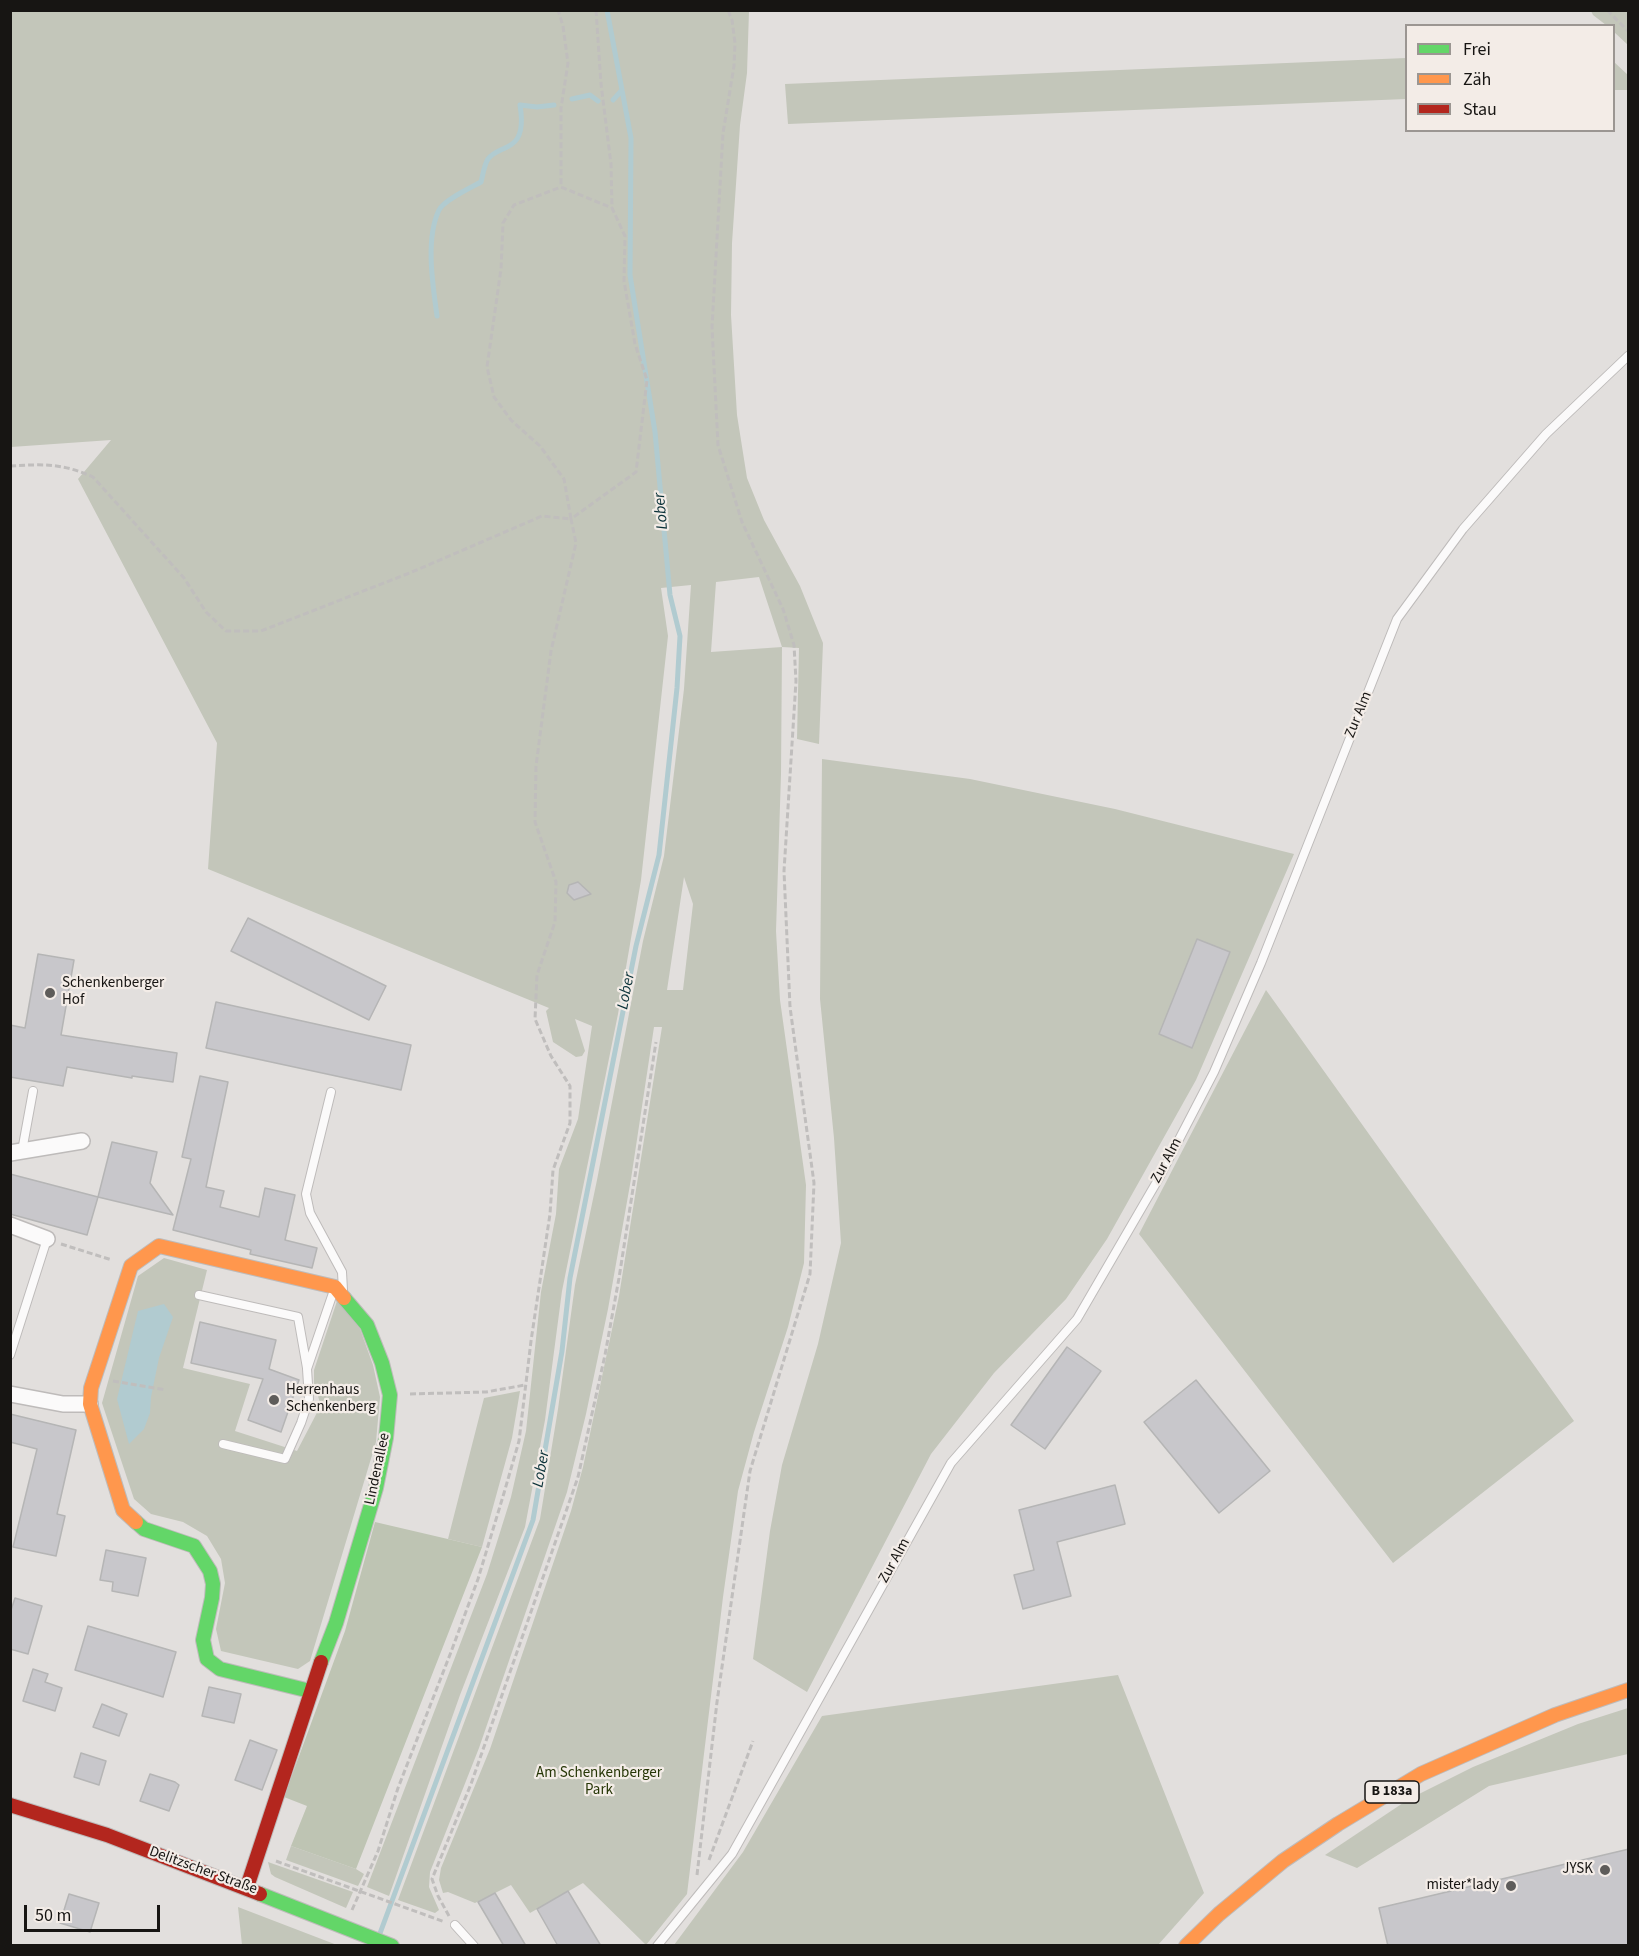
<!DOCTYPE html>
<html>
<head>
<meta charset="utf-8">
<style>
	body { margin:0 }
	#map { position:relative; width:1639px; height:1956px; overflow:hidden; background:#e2dfdd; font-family:"Source Sans 3",sans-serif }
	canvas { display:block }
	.frame { position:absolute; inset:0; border:12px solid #171513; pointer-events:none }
	.legend { position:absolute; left:1405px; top:24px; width:210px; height:108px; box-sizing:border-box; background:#f3ece7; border:2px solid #9b9692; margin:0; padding:8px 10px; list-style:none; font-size:18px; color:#171513 }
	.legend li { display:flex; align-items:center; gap:12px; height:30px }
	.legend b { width:30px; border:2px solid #9b9692 }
	.scale { position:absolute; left:24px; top:1905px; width:136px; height:27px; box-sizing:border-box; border:3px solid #171513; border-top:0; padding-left:8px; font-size:18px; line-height:21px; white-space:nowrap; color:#171513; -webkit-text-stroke:4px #f3ece7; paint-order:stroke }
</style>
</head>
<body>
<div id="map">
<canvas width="1639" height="1956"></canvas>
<div class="frame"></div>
<ul class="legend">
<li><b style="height:8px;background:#63d668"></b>Frei</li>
<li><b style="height:8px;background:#ff974d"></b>Zäh</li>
<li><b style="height:8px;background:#b3261e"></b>Stau</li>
</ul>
<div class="scale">50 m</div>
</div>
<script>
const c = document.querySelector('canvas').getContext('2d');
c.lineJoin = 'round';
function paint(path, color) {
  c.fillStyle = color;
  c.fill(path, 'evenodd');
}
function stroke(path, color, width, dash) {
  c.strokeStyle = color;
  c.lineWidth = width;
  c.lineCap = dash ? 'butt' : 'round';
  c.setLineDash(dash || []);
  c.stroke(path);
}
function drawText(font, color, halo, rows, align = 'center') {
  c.font = font + ' "Source Sans 3",sans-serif';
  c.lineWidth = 4.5;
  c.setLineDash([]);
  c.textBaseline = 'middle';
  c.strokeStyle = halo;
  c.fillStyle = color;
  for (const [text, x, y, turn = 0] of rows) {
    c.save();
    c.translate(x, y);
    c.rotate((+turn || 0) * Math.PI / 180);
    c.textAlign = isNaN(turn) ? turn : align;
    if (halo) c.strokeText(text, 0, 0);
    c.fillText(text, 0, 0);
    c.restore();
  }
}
const green = new Path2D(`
	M10 11H749L747 73 740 125 732 243 731 315 737 415 747 478 764 520 800 586 823 643 819 744 797 739 799 648 782 647 781 774 776 931 780 1000 806 1185 804 1263 788 1327 754 1432 738 1491 723 1597 687 1894 646 1945 583 1883 530 1913 511 1885 475 1903 448 1892 443 1893 439 1880 441 1868 490 1749 571 1511 583 1467 619 1296 662 1027H654L631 1179 608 1309 586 1414 567 1492 479 1748 430 1872 429 1887 439 1910 435 1913 398 1900 540 1519 558 1409 575 1285 597 1180 643 941 664 856 684 689 691 585 661 588 668 636 641 880 618 1014 562 1291 545 1420 525 1527 460 1695 389 1896 367 1887 487 1574 511 1497 526 1431 541 1292 556 1214 559 1169 578 1119 592 1026 575 1019 585 1051 582 1056 576 1057 553 1042 546 1011 549 1008 208 869 217 743 78 479 111 440 11 447ZM759 577 782 647 711 652 716 582ZM684 877 693 904 683 990H667Z
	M1591 11H1628V45L1614 32V26L1606 25 1593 15Z
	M1406 58V99L788 124 785 84Z
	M1614 62 1628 75V90H1614Z
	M822 759 970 779 1115 809 1294 854 1196 1080 1107 1239 1066 1299 994 1373 931 1454 807 1692 753 1659 770 1531 782 1465 818 1344 841 1243 834 1138 820 999Z
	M1266 990 1574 1421 1393 1563 1139 1234Z
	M164 1258 207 1270 183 1368 250 1384 235 1431 297 1451 321 1405 314 1385V1370L337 1301 360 1329 373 1365 380 1397 376 1442 310 1661 298 1669 221 1651 216 1629 225 1583 221 1559 207 1536 183 1522 151 1514 134 1499 102 1403 138 1276Z
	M520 1391 512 1438 482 1547 448 1539 484 1398Z
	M1118 1675 1204 1893 1158 1945H674L743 1852 822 1716Z
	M1628 1708V1754L1489 1786 1357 1868 1325 1855 1409 1799 1473 1767 1578 1724Z
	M291 1846 356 1869 364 1874 358 1886 286 1860Z
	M268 1862 353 1892 346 1908 275 1877 271 1874Z
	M238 1907 337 1945H242Z`);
const forest = new Path2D(`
	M375 1522 482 1547 356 1869 291 1846 307 1806 284 1797 345 1631Z`);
const water = new Path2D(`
	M164 1304 173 1317 159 1358 151 1397 150 1413 144 1429 129 1444 117 1399 138 1311Z`);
const stream = new Path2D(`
	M572 99 590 95 598 101
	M613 100 622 90
	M437 316C433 286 425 239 439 210 444 200 470 188 481 182 483 175 484 165 488 159 494 151 504 150 512 144 524 136 522 117 520 105L537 107 554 105
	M379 1936 533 1520 562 1351 570 1278 636 946 659 855 677 688 680 636 670 595 655 432 630 275 631 138 607 10`);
const building = new Path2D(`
	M578 882 591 894 574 900 567 893 569 885Z
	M248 918 386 986 369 1020 231 951Z
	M1197 939 1230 952 1192 1048 1159 1034Z
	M38 954 74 960 61 1035 177 1053 173 1082 132 1076V1078L67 1067 63 1086 10 1077V1025L25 1028Z
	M216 1002 411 1045 401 1090 206 1048Z
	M200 1076 228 1082 206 1187 224 1191 220 1207 259 1217 265 1188 295 1195 285 1240 317 1248 312 1268 250 1254 251 1250 173 1230 191 1159 182 1157Z
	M112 1142 157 1152 150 1183 173 1215 98 1197Z
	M10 1174 98 1197 87 1235 10 1214Z
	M200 1322 276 1340 269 1369 299 1380 281 1432 248 1420 263 1379 191 1363Z
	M1067 1347 1101 1371 1045 1449 1011 1425Z
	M1196 1380 1270 1471 1219 1513 1144 1422Z
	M10 1414 76 1430 57 1514 65 1516 56 1556 13 1547 37 1449 10 1442Z
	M1115 1485 1125 1524 1057 1542 1071 1596 1023 1609 1014 1575 1034 1570 1019 1510Z
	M106 1550 146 1558 138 1596 112 1591 113 1582 100 1580Z
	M15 1598 42 1606 28 1654 10 1649V1613Z
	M88 1626 176 1652 163 1697 75 1670Z
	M33 1669 48 1674 45 1682 62 1688 55 1711 23 1701Z
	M209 1687 241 1694 234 1723 202 1716Z
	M102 1704 127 1714 119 1736 93 1727Z
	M250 1740 277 1750 262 1790 235 1780Z
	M81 1753 106 1761 99 1785 74 1777Z
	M150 1774 175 1782 179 1785 169 1811 140 1801Z
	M1629 1849V1946H1388L1379 1908Z
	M568 1891 601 1946H558L537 1909Z
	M495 1893 526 1946H504L478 1902Z
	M69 1894 99 1903 90 1932 60 1923Z`);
const path = new Path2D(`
	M596 10 601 84 611 164 612 208
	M1607 10 1628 31
	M10 466C43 464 62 463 93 477L184 578 206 612 226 631H261L412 572 542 516 571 519 564 479 540 446 511 420 494 397 487 367 501 269 503 223 514 205 561 187
	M61 1244 112 1260
	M113 1381 166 1390
	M410 1394 486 1392 525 1385
	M709 1860 753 1741
	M276 1861 445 1922
	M697 1875 717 1702 750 1471 810 1274 814 1183 790 1007 784 871 796 681 794 645 783 609 742 522 718 445 712 327 723 133 734 66 735 43 732 20 728 10
	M352 1910 378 1851 398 1788 451 1652 478 1579 504 1493 519 1441 531 1341 550 1214 553 1170 570 1123V1086L551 1056 535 1019 537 975 555 922 556 882 535 822 536 766 551 651 576 543 571 519 636 472 647 380 635 344 624 281 625 236 612 208 561 187V108L568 63 563 26 558 10
	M449 1916 438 1896 432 1879 471 1784 578 1477 605 1355 619 1278 656 1042`);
const lane = new Path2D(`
	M331 1092 306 1194 310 1213 342 1272 343 1290
	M22 1151 33 1091
	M199 1295 298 1317 307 1368
	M10 1355 47 1239
	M223 1444 285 1459 301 1423 309 1399 307 1369 334 1290
	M455 1925 474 1946
	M657 1946 732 1854 951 1463 1077 1319 1159 1178 1214 1072 1261 963 1397 619 1463 529 1546 434 1628 356`);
const street = new Path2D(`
	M10 1153 82 1141
	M10 1225 47 1239
	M10 1394 63 1404H90`);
const fast = new Path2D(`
	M136 1522 144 1529 194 1546 210 1571 213 1584 212 1598 203 1640 207 1659 220 1669 310 1691
	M321 1662 336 1623 376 1488 386 1438 390 1395 382 1363 367 1325 344 1298
	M260 1894 392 1946`);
const slow = new Path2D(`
	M136 1522 123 1510 90 1404 91 1388 131 1266 159 1246 335 1287 344 1298
	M1186 1946 1219 1914 1283 1861 1338 1824 1421 1774 1555 1715 1628 1690`);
const jam = new Path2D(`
	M10 1805 107 1835 260 1894
	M247 1887 321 1662`);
const markers = [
	[50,993,6,"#5e5c5a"],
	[274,1400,6,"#5e5c5a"],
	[1605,1870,6,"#5e5c5a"],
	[1511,1886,6,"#5e5c5a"]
];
const shields = [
	[1392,1792,54]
];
const shieldNames = [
	["B 183a",1392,1792]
];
const streetNames = [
	["Zur Alm",1359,715,-68],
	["Zur Alm",1167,1161,-62],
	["Lindenallee",378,1469,-78],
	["Zur Alm",895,1561,-61],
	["Delitzscher Straße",203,1871,20]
];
const poiNames = [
	["Schenkenberger",62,984],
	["Hof",62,1001],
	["Herrenhaus",286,1391],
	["Schenkenberg",286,1408],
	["JYSK",1593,1870,"right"],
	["mister*lady",1499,1886,"right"]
];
const parkNames = [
	["Am Schenkenberger",599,1774],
	["Park",599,1791]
];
const waterNames = [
	["Lober",662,511,-95],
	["Lober",627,991,-79],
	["Lober",542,1469,-80]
];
paint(green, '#c3c6ba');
paint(forest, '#bec4b3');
paint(water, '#b1cbd0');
stroke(stream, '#b1cbd0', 5);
paint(building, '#c8c7cb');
stroke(building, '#b5b5b5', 1.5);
stroke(lane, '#bebbba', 10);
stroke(street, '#bebbba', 18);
stroke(fast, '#bebbba', 16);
stroke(slow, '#bebbba', 16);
stroke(jam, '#bebbba', 16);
stroke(path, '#c0bebd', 3, [6, 3]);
stroke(lane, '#fbfafa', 8);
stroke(street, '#fbfafa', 15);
stroke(fast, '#63d668', 14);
stroke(slow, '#ff974d', 14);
stroke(jam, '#b3261e', 14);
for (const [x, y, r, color] of markers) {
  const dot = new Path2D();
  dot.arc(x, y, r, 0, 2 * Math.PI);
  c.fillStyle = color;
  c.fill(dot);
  stroke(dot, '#f3ece7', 2);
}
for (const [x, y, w] of shields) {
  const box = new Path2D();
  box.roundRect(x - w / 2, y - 11, w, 22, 4.5);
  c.fillStyle = '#f3ece7';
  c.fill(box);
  stroke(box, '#171513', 1.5);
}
drawText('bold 14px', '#171513', null, shieldNames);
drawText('15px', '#171513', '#f3ece7', streetNames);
drawText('15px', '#171513', '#f3ece7', poiNames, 'left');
drawText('15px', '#263606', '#f3ece7', parkNames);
drawText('italic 16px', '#0a3138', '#f3ece7', waterNames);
</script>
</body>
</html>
